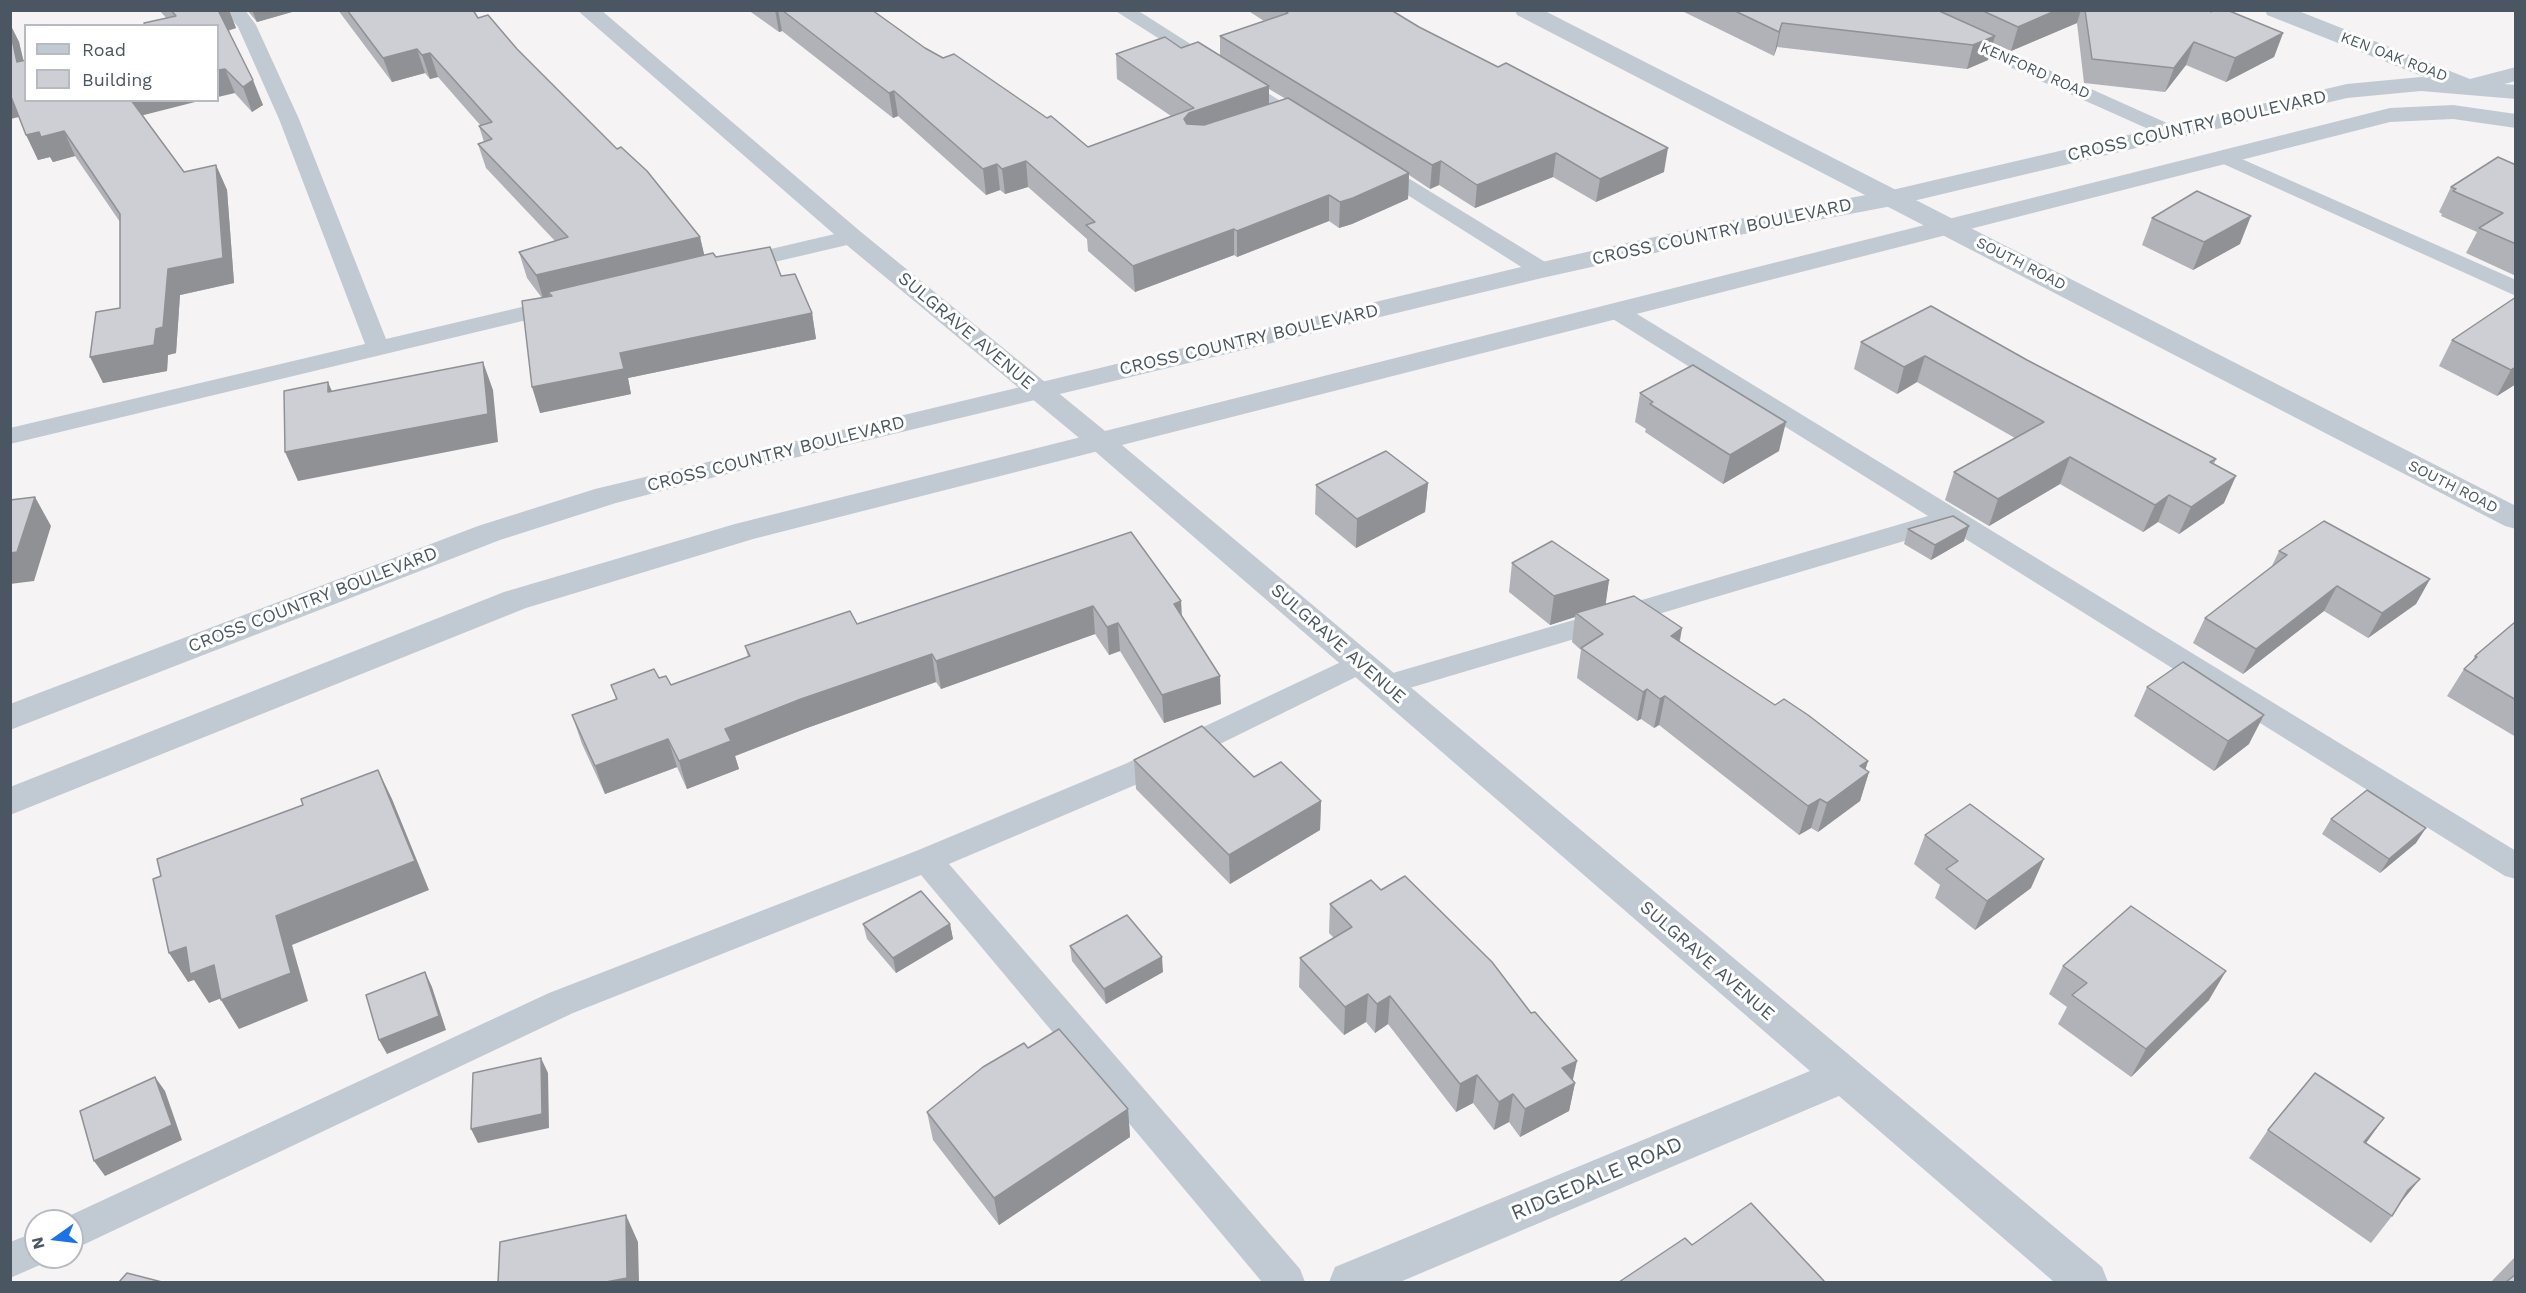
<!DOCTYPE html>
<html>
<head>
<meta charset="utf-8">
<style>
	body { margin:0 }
	#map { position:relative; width:2526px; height:1293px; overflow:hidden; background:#f5f3f3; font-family:"Work Sans",sans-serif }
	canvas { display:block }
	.frame { position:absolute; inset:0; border:12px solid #4a5661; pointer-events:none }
	.legend { position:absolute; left:24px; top:24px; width:195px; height:78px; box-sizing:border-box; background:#fff; border:2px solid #b7bbc0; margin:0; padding:8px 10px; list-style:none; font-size:18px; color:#4a5661 }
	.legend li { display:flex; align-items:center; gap:12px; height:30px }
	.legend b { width:30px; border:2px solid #b7bbc0 }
	.north { position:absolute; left:24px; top:1209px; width:60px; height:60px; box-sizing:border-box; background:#fff; border:2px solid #b7bbc0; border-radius:50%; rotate:256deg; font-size:16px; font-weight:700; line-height:24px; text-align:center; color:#4a5661 }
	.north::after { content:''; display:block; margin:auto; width:21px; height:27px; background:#1a73e8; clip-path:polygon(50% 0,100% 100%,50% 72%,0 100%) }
</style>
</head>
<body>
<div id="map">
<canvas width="2526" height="1293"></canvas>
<div class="frame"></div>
<ul class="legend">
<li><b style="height:8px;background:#c1cad2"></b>Road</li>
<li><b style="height:16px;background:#cdcfd5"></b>Building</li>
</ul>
<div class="north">N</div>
</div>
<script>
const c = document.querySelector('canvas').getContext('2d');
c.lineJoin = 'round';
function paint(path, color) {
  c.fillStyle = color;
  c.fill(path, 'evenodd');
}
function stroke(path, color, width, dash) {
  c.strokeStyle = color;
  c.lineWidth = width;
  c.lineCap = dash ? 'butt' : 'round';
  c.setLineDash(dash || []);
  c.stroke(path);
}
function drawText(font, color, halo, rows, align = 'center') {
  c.font = font + ' "Work Sans",sans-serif';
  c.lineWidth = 6;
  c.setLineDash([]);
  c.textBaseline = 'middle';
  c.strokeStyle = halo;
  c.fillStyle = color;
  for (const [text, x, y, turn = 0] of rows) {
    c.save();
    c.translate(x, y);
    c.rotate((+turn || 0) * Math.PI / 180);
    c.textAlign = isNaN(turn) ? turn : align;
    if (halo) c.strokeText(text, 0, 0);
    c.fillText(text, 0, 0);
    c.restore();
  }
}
const service = new Path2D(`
	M225 10H245L256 25 299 119 386 339 560 298 568 300 572 305 568 310 560 312 10 444V428L365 344 279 119 238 27Z
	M1114 10H1137L1315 123 1312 127H1298Z
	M1889 10H1915L2178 128 2181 132 2178 136H2164L1891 14Z
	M2226 152 2516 280V296L2219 162 2215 158 2219 154Z
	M1375 160 1382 162 1550 265 1553 270 1550 275H1534L1368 170 1364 166 1368 162Z
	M852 230 860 232 863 237 860 242 736 271 728 269 725 264 728 259Z
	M1616 304 1624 306 2516 851V879L2505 876 1948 528 1386 695 1376 692 1371 685 1376 678 1928 516 1608 316 1604 311 1608 306Z
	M1360 653 1370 656 1374 663 1370 670 1147 780 949 864 1300 1269 1305 1282H1262L921 875 573 1013 85 1244 72 1249V1221H58L549 993 916 851 1125 764Z
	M36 1232V1257H51L49 1261 10 1278V1242Z`);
const minor = new Path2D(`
	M577 10H601L861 232 1110 435 2102 1267 2108 1282H2054L1839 1096 1400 1282H1329L1335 1267 1810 1071 1090 447 843 242Z
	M1515 10H1543L2516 506V529L2505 526 1517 15Z
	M2265 10H2296L2470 79 2516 67V81L2468 93 2460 91 2267 15Z`);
const tertiary = new Path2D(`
	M2421 77 2516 85V99L2421 91 2347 98 1892 206 1713 240 1542 278 719 476 616 503 500 540 10 730V704L478 526 595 489 1542 262 1713 224 1892 190 2347 84Z
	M2453 105 2516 114V128L2453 119 2390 122 753 539 526 608 10 815V787L504 592 735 524 2390 108Z`);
const wall = new Path2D(`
	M159 10H229L236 28 228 31 263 105 252 112Z
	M247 10H299L257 22Z
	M338 10H473L478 18 517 49 700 237 704 255 716 257 781 276 812 313 816 339 628 378 631 394 540 413 542 298 527 278 519 252 555 241 486 168 478 144 484 142 479 126H481L438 77 430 79 425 73 392 82Z
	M748 10H872L925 48 1088 147 1171 116 1117 79 1116 54 1181 48 1220 56V36L1264 21 1247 10H1391L1664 172 1596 202 1553 177 1475 208 1439 185 1430 189 1409 175 1408 199 1352 224 1339 228 1329 221 1237 257 1234 255 1135 292 1088 251 1087 239 1028 187 1005 194 1000 190 986 195 898 116 893 118 782 31 779 32ZM1269 89 1286 99 1269 104Z
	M1680 10H2208L2283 33 2274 57 2226 82 2186 65 2165 92 2084 83 2077 23 2011 51 1993 43 1988 60 1967 69 1777 47 1774 56Z
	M10 24 19 42 23 60 142 115 184 172 216 165 227 190 234 283 180 295 176 353 168 355 167 371 103 383 120 308V222L75 156 53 162 50 157 38 160 19 117 10 119Z
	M2516 165V276L2466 253 2477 232 2441 216 2442 214 2439 212 2451 187Z
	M2152 218 2240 244 2193 270 2142 245Z
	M2516 297V384L2497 396 2439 366 2452 340Z
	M1861 342 2027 360 2216 459 2214 464 2224 503 2179 534 2158 522 2143 532 2060 484 1989 526 1945 500 1954 472 2015 438 1917 382 1897 394 1854 369Z
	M1640 393 1779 451 1723 484 1645 432 1646 429 1635 422Z
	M1428 483 1425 512 1356 548 1315 514 1316 485Z
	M1908 529 1964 541 1931 560 1904 544Z
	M1131 532 1181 601 1182 617 1221 704 1164 723 1120 651 1109 655 1095 634 941 689 936 682 807 728 735 756 739 769 687 789 677 767 605 794 582 744 572 715 616 699 611 685 659 678 671 685 748 657 745 646 857 624Z
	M2279 551 2430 579 2416 604 2368 638 2324 611 2243 674 2193 643 2205 618 2271 568Z
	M1512 563 1609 580 1605 605 1682 628 1680 641 1775 705 1868 761 1865 770 1869 772 1860 801 1818 832 1811 828 1799 835 1659 725 1654 728 1641 719 1637 721 1577 678 1581 650 1572 642 1575 617 1550 625 1509 592Z
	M2515 622 2516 737 2447 696 2464 669 2471 663 2475 656Z
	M2147 687 2249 744 2214 771 2134 716Z
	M1134 760 1254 777 1321 801 1320 830 1230 884 1136 789Z
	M2331 819 2416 843 2380 873 2322 834Z
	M1925 835 2031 888 1975 930 1935 898 1940 885 1914 864Z
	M1330 904 1573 1081 1575 1083 1569 1111 1520 1137 1509 1122 1494 1130 1473 1103 1456 1112 1388 1024 1375 1033 1366 1022 1344 1035 1299 987 1300 958 1334 938 1329 933Z
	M863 924H950L953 939 896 973 867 939Z
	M1070 946 1163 972 1106 1004 1072 961Z
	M2063 966 2209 1000 2131 1077 2058 1024 2067 1007 2049 994Z
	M1028 1048 1128 1109 1130 1137 999 1225 933 1140 927 1112Z
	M2268 1130 2366 1143 2392 1216 2371 1243 2249 1158Z
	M2516 1256V1282H2491L2513 1259Z`);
const shadedWall = new Path2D(`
	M218 10H229L236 28 226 31Z
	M252 10H299L257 22Z
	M775 10H778L782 31 779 32Z
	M2057 10H2081L2077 23 2011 51 2018 27Z
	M1782 23 1777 47 1774 56 1779 32Z
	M10 24 19 42 26 71 17 62 10 30Z
	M2283 33 2274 57 2226 82 2235 58Z
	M1995 36 1988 60 1967 69 1973 45Z
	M2194 42 2186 65 2165 92 2174 68Z
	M417 49 425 73 392 82 383 58Z
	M430 53 438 77 430 79 422 55Z
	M225 69 235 93 218 97V70Z
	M253 80 263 105 252 112 243 87Z
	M1269 86V111L1189 138 1184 119 1189 113Z
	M894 91 898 116 893 118 889 93Z
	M10 94 22 116 10 119Z
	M128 100H203L136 117Z
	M64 131 75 156 53 162 50 157 38 160 26 135 39 132Z
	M1668 148 1664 172 1596 202 1600 179Z
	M1556 153 1553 177 1475 208 1477 185Z
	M1026 161 1028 187 1005 194 1002 169Z
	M1441 161 1439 185 1430 189 1432 165Z
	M997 164 1000 190 986 195 983 169Z
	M216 165 227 190 234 283 180 295 176 353 168 355 167 371 103 383 90 357 156 329 168 269Z
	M1409 173 1408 199 1352 224 1339 228 1340 202Z
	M1329 195V221L1237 257V231Z
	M2251 216 2240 244 2193 270 2204 242Z
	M1234 229V255L1135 292 1133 266Z
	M700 237 706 262 552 296 548 292 551 299 544 301 536 275Z
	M812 313 816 339 628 378 631 394 540 413 532 387 620 353Z
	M1925 356 1917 382 1897 394 1904 367Z
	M483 362 493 390 498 442 298 481 285 452Z
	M2516 367V384L2497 396 2511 370Z
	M328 382 340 410 328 392Z
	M1786 422 1779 451 1723 484 1730 455Z
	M2070 457 2060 484 1989 526 1998 499Z
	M2236 476 2224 503 2179 534 2191 507Z
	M1428 483 1425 512 1356 548 1357 519Z
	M2169 495 2158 522 2143 532 2155 505Z
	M35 497 51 526 34 581 10 584V553Z
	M1969 526 1964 541 1931 560 1935 545Z
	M2430 579 2416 604 2368 638 2382 613Z
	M1609 580 1605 609 1576 613 1575 617 1550 625 1554 596Z
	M2337 586 2324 611 2243 674 2256 649Z
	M1181 601 1182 629 1174 604Z
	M1093 606 1095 634 941 689 936 661Z
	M1118 623 1120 651 1109 655 1107 627Z
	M1682 628 1676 657 1671 636Z
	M932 654 936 682 807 728 735 756 739 769 687 789 679 761 725 729 801 699Z
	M1220 676 1221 704 1164 723 1162 695Z
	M1647 689 1641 719 1637 721 1643 692Z
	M1665 696 1659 725 1654 728 1660 699Z
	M2264 715 2249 744 2214 771 2228 741Z
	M668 739 677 767 605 794 595 766Z
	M1868 761 1863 777 1869 772 1860 801 1818 832 1827 803 1860 766Z
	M378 770 392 799 429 890 292 945 308 1001 239 1029 221 1000 276 916Z
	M1820 799 1811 828 1799 835 1808 806Z
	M1321 801 1320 830 1230 884 1229 855Z
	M2426 828 2416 843 2380 873 2389 859Z
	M2044 859 2031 888 1975 930 1987 901Z
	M950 924 953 939 896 973 893 958Z
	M186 947 214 965 232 994 209 1003 194 980 188 982 169 953Z
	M1162 957 1163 972 1106 1004 1104 989Z
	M2226 971 2209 1000 2131 1077 2146 1049Z
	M425 972 432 987 446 1030 387 1054 379 1040Z
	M1368 994 1366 1022 1344 1035 1345 1007Z
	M1390 996 1388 1024 1375 1033 1377 1004Z
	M541 1058 548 1073 549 1128 478 1143 471 1129Z
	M1577 1061 1572 1084 1575 1083 1569 1111 1520 1137 1525 1109 1562 1068Z
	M1477 1075 1473 1103 1456 1112 1460 1084Z
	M155 1077 165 1091 182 1140 105 1176 94 1161Z
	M1513 1094 1509 1122 1494 1130 1499 1102Z
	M1128 1109 1130 1137 999 1225 994 1198Z
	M2384 1118 2364 1146V1142Z
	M2420 1179 2398 1206 2408 1190Z
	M626 1215 638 1242 639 1282H606Z`);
const building = new Path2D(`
	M171 10H218L253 80 243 87 225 69 218 70V26H145L144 23 176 16Z
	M347 10H473L478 18 488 15 517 49 617 149 621 147 647 171 700 237 536 275 519 252 568 237 478 144 492 139 479 126 492 122 430 53 422 55 417 49 383 58Z
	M782 10H872L925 48 943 58 954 54 1047 118 1051 116 1088 147 1194 108 1116 54 1165 37 1181 48 1198 42 1269 86 1189 113 1184 119 1187 124 1204 125 1288 98 1409 173 1353 198 1340 202 1329 195 1237 231 1234 229 1133 266 1086 225 1095 222 1026 161 1002 169 997 164 983 169 894 91 889 93Z
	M1284 10H1391L1419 27 1498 67 1506 63 1668 148 1600 179 1556 153 1477 185 1441 161 1432 165 1220 36 1288 13Z
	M1733 10H1937L1995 36 1973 45 1782 23 1779 32Z
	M1981 10H2057L2018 27Z
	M2085 10H2208L2211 12 2213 10H2227L2283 33 2235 58 2194 42 2174 68 2092 59Z
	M10 30 17 62 26 60V100H131L184 172 216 165 223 258 168 269 163 327 156 329 154 345 90 357 96 312 120 308V214L64 131 41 137 39 132 26 135 10 94Z
	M2498 157 2516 165V244L2479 228 2503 213 2453 191 2456 189 2451 187Z
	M2197 191 2251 216 2204 242 2152 218Z
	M770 247 781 276 795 274 812 313 620 353 624 369 532 387 522 301 552 296 548 292 713 253 716 257Z
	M2516 297V367L2511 370 2452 340Z
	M1931 306 2027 360 2216 459 2210 462 2236 476 2191 507 2169 495 2155 505 2070 457 1998 499 1954 472 2044 422 1925 356 1904 367 1861 342Z
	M483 362 488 414 285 452 284 391 328 382V392Z
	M1693 365 1786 422 1730 455 1650 404 1653 402 1640 393Z
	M1386 451 1428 483 1357 519 1316 485Z
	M35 497 17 552 10 553V500Z
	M1953 516 1969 526 1935 545 1908 529Z
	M2324 521 2430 579 2382 613 2337 586 2256 649 2205 618 2287 555 2279 551Z
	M1131 532 1181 601 1174 604 1220 676 1162 695 1118 623 1107 627 1093 606 936 661 932 654 801 699 725 729 731 741 679 761 668 739 595 766 572 715 617 699 611 685 654 669 659 678 666 676 671 685 750 656 745 646 850 611 857 624Z
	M1552 541 1609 580 1554 596 1512 563Z
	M1634 596 1682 628 1671 636 1775 705 1784 699 1808 715 1868 761 1860 766 1869 772 1827 803 1820 799 1808 806 1665 696 1660 699 1647 689 1643 692 1581 648 1603 634 1576 613Z
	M2515 622H2516V700L2464 669 2477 657 2475 656Z
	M2183 662 2264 715 2228 741 2147 687Z
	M1202 726 1254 777 1281 762 1321 801 1229 855 1134 760Z
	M378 770 415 861 276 916 291 973 221 1000 214 965 190 974 186 947 169 953 153 879 161 876 157 859 303 805 301 799Z
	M2367 790 2426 828 2389 859 2331 819Z
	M1970 804 2044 859 1987 901 1946 869 1958 861 1925 835Z
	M1405 876 1492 962 1531 1013 1535 1012 1577 1061 1562 1068 1575 1083 1525 1109 1513 1094 1499 1102 1477 1075 1460 1084 1390 996 1377 1004 1368 994 1345 1007 1300 958 1352 927 1330 904 1371 880 1381 890Z
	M921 891 950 924 893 958 863 924Z
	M2131 906 2226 971 2146 1049 2072 995 2087 983 2063 966Z
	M1127 915 1162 957 1104 989 1070 946Z
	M425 972 439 1016 379 1040 366 995Z
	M1059 1029 1128 1109 994 1198 927 1112 983 1067 1024 1043 1028 1048Z
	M541 1058 542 1114 471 1129 473 1073Z
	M2315 1073 2384 1118 2364 1142 2420 1179 2408 1190 2392 1216 2268 1130Z
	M155 1077 172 1125 94 1161 80 1111Z
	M1751 1203 1824 1281 1823 1282H1619L1685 1238 1692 1245Z
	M626 1215 627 1278 606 1282H498L500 1242Z
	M127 1273 162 1282H119Z
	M2516 1274V1282H2506Z`);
const farStreetnames = [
	["KEN OAK ROAD",2394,57,21],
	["KENFORD ROAD",2035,71,24],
	["SOUTH ROAD",2021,264,27],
	["SOUTH ROAD",2453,487,27]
];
const streetNames = [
	["CROSS COUNTRY BOULEVARD",2197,126,-13],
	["CROSS COUNTRY BOULEVARD",1722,232,-12],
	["SULGRAVE AVENUE",966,331,40],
	["CROSS COUNTRY BOULEVARD",1249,340,-13],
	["CROSS COUNTRY BOULEVARD",776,454,-14],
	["CROSS COUNTRY BOULEVARD",313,600,-21],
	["SULGRAVE AVENUE",1338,644,41],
	["SULGRAVE AVENUE",1707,961,41]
];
const nearStreetnames = [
	["RIDGEDALE ROAD",1597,1179,-23]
];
paint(service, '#c1cad2');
paint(minor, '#c1cad2');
paint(tertiary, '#c1cad2');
paint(wall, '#b0b2b7');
paint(shadedWall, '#909195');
paint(building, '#cdcfd5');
stroke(building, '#909195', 1.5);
drawText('15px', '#4a5661', '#fff', farStreetnames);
drawText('18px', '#4a5661', '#fff', streetNames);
drawText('21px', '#4a5661', '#fff', nearStreetnames);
</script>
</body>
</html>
